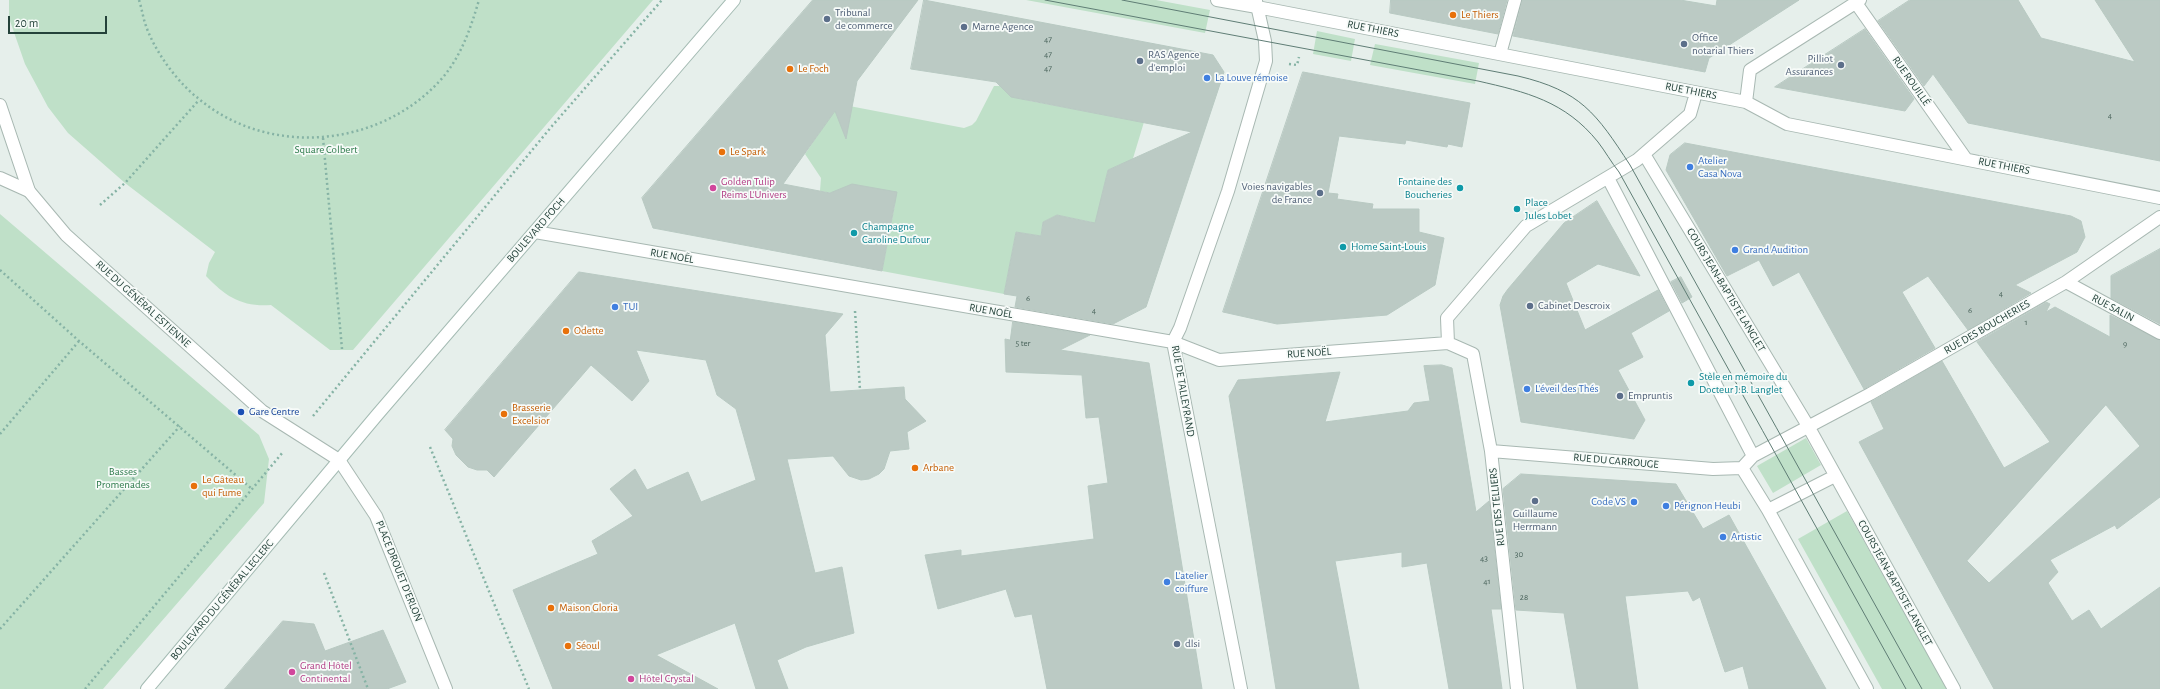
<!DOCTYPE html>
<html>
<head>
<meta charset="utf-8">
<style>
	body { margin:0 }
	#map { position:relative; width:2160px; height:689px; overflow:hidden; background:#e6efeb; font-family:"Alegreya Sans",sans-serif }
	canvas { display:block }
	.scale { position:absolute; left:8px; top:16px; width:99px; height:18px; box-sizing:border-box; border:2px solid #24423a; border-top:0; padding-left:5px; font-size:12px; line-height:14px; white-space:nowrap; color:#24423a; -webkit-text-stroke:3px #f7fbf9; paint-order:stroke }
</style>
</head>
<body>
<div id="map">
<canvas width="2160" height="689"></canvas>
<div class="scale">20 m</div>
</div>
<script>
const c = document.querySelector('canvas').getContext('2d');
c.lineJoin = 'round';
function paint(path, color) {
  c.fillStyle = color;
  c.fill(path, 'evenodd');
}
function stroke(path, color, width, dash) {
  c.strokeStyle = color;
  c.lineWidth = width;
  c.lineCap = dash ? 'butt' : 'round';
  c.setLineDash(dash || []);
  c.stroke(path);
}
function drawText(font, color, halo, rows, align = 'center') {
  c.font = font + ' "Alegreya Sans",sans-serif';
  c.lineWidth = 3.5;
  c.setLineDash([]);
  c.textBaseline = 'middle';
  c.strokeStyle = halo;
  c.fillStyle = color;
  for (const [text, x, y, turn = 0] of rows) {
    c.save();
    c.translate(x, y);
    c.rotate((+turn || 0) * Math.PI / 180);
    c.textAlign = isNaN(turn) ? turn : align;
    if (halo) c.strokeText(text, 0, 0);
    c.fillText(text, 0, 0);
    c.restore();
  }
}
const green = new Path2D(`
	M9 0H653L353 350H330L271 305C242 307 226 297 206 276L209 263 215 252 125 183 68 133 48 107 25 64 9 18Z
	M1026 0H1156L1210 10 1205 33Z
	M1317 31 1355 39 1351 61 1313 54Z
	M1375 44 1479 63 1475 84 1370 65Z
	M994 86H1000L1009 95 1030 101 1144 122 1131 165 1124 163 1108 170 1102 196 1108 211 1091 236V222L1057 215 1043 222 1041 236 1016 232 1004 294 882 271 895 204 820 191 821 178 805 154 839 104 964 128 972 125 976 121Z
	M0 214 259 435 269 459 264 503 103 689H0Z
	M1806 438 1821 465 1773 493 1757 466Z
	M1847 511 1947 689H1882L1798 539Z`);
const building = new Path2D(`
	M813 0H918L857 81 846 139 835 111 783 184 830 193 852 184 897 192 882 271 653 228 642 198Z
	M924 0 1213 55 1224 72 1146 307 1113 324 1015 307 1017 296 1004 294 1016 232 1041 236 1043 222 1057 215 1095 223 1108 170 1192 132 1011 97 996 82 911 69Z
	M1391 0H1507L1498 34 1390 13Z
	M1522 0H1680L1716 6 1717 0H1799L1709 58 1705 72 1513 36Z
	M1910 0H2018L2041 38 2135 62 2095 0H2160V161L1968 123 1933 74 1924 86 1878 21Z
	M1865 29 1914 99 1905 111 1775 87Z
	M1303 72 1470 103 1462 147 1448 144 1447 147 1406 140 1405 144 1339 136 1328 193 1338 194 1337 199 1373 204 1372 209H1419V232L1444 238 1435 285 1387 315 1277 324 1223 312Z
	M1685 143 2071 216 2081 221 2085 237 2077 252 2015 285 2031 293 1968 330 1928 276 1902 292 1935 348 1864 389 1799 272 1773 286 1759 260 1727 276 1666 170 1670 155Z
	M1597 201 1640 276 1598 264 1566 283 1585 330 1658 290 1669 311 1631 333 1643 357 1618 370 1645 420 1634 439 1521 422 1500 305 1503 296 1508 289 1564 223Z
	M2160 249V324L2111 298V276Z
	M579 272 843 314 825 335 830 392 904 387 905 399 926 421 907 432 909 449 890 451 884 469 879 474 869 479 861 480 849 476 833 456 787 459 815 573 842 567 854 633 806 647 777 660 788 689H756L735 623 656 655 718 689H553L513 590 598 554 592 541 633 516 610 489 635 469 647 490 688 472 701 502 756 480 736 409 717 395 706 360 636 350 649 381 632 401 591 365 494 477 487 470H477L468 467 456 455 452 446 453 439 445 430Z
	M1681 277 1692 297 1682 303 1671 282Z
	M2046 302 2050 304 2046 312 2055 307 2110 337V315L2160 340V497L2117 529 2115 525 2050 560 2058 572 2048 583 2072 621 2089 610 2101 629 2160 587V689H1994L1859 442 1884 429 1871 402 1942 361 2004 468 2050 442 1977 342ZM2106 405 2140 446 1989 583 1967 561Z
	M1013 322 1090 335 1060 350 1149 363 1202 689H1047L1032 614 1015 617 1006 589 938 609 925 555 961 550V556L1094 539 1088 486 1108 483 1099 417 1086 418 1082 375 1006 372 1005 339 1010 340Z
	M1442 365 1452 368 1476 512 1489 501 1501 609H1491L1502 689H1449L1427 563 1402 567V552L1335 561 1359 689H1276L1229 396 1238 380 1340 372 1325 422 1408 411 1414 403 1430 401 1424 366Z
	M1521 474 1676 484 1703 529 1729 515 1826 689H1749L1743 666 1725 672 1700 597 1693 601 1688 591 1625 596 1638 689H1577L1564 613 1516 610 1503 489Z
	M283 621 314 624 325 651 383 630 406 682 387 689H225Z`);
const path = new Path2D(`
	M139 0C142 9 143 18 146 26 155 52 178 83 199 99 271 159 384 147 444 76 462 54 471 27 479 0
	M1289 64 1297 65 1299 57
	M323 138 342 349
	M100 205 125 183 199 100
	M0 270 79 341 252 489
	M855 311 860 390
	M313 416 552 126 662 0
	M0 434 79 341
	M430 447 529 689
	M324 573 368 689
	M0 629 180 426
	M85 689 283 452`);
const lane = new Path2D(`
	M1217 0 1257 7
	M0 178 29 191`);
const street = new Path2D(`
	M1856 3 1966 159
	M1257 7 1746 102 1787 124 2160 198
	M1500 54 1515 0
	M1746 102 1750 70 1860 0
	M0 105 29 191 66 235 262 411 339 460 376 516 446 689
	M1644 154 1808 426 1954 689
	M1608 178 1753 456
	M535 232 1173 342 1219 360 1448 343 1473 354 1491 451 1517 689
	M2066 282 2160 333
	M1448 343 1447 318 1526 226 1637 160 1690 114 1694 100
	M1491 451 1713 469 1742 468
	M1742 468 1753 456 1870 394 2066 282 2160 217
	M1742 468 1768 510 1867 689
	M1768 510 1835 476
	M1241 689 1173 342 1180 328 1228 191 1266 61 1265 41 1256 1`);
const secondary = new Path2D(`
	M147 689 377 415 734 0`);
const tram = new Path2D(`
	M1045 0 1478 81C1526 92 1565 101 1598 142 1605 151 1611 162 1619 172L1906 689
	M1122 0 1518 76C1581 91 1596 113 1630 165L1922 689`);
const markers = [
	[1453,15,4,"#e8710a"],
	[827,19,4,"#5c6f8a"],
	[964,27,4,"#5c6f8a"],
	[1684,44,4,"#5c6f8a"],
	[1140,61,4,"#5c6f8a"],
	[1841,65,4,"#5c6f8a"],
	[790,69,4,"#e8710a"],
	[1207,78,4,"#3f7fe0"],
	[722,152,4,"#e8710a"],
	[1690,167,4,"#3f7fe0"],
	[713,188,4,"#d1479c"],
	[1460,188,4,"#0f9aa8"],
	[1320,193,4,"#5c6f8a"],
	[1517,209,4,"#0f9aa8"],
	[854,233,4,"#0f9aa8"],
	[1343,247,4,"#0f9aa8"],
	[1735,250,4,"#3f7fe0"],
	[1530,306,4,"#5c6f8a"],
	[615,307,4,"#3f7fe0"],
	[566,331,4,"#e8710a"],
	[1691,383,4,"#0f9aa8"],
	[1527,389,4,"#3f7fe0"],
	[1620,396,4,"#5c6f8a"],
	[241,412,4,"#1a4fb4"],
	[504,414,4,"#e8710a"],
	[915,468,4,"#e8710a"],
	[194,486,4,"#e8710a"],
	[1535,501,4,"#5c6f8a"],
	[1634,502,4,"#3f7fe0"],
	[1666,506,4,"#3f7fe0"],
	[1723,537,4,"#3f7fe0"],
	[1167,582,4,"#3f7fe0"],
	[551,608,4,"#e8710a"],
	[1177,644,4,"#5c6f8a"],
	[568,646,4,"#e8710a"],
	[292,672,4,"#d1479c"],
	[631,679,4,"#d1479c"]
];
const numberNames = [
	["47",1048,39],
	["47",1048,54],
	["47",1048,68],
	["4",2110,115],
	["4",2001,293],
	["6",1028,298],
	["4",1094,310],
	["6",1970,310],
	["1",2026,322],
	["5 ter",1023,343],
	["9",2125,344],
	["30",1519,554],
	["43",1484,558],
	["41",1487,581],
	["28",1524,597]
];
const serviceNames = [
	["Tribunal",835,13],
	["de commerce",835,26],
	["Marne Agence",972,27],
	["Office",1692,38],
	["notarial Thiers",1692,51],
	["RAS Agence",1148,55],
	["d'emploi",1148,68],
	["Pilliot",1833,59,"right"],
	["Assurances",1833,72,"right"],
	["Voies navigables",1312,187,"right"],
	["de France",1312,200,"right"],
	["Cabinet Descroix",1538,306],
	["Empruntis",1628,396],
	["Guillaume",1535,514,"center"],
	["Herrmann",1535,527,"center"],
	["dlsi",1185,644]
];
const foodNames = [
	["Le Thiers",1461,15],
	["Le Foch",798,69],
	["Le Spark",730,152],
	["Odette",574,331],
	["Brasserie",512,408],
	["Excelsior",512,421],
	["Arbane",923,468],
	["Le Gâteau",202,480],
	["qui Fume",202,493],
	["Maison Gloria",559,608],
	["Séoul",576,646]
];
const streetNames = [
	["RUE THIERS",1373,29,11],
	["RUE ROUILLÉ",1911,81,55],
	["RUE THIERS",1691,91,11],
	["RUE THIERS",2004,166,11],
	["BOULEVARD FOCH",536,230,-49],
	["RUE NOËL",672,256,10],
	["COURS JEAN-BAPTISTE LANGLET",1726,290,59],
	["RUE DU GÉNÉRAL ESTIENNE",143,304,42],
	["RUE SALIN",2113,308,28],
	["RUE NOËL",991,311,10],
	["RUE DES BOUCHERIES",1987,327,-30],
	["RUE NOËL",1309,353,-4],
	["RUE DE TALLEYRAND",1183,391,80],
	["RUE DU CARROUGE",1616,461,5],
	["RUE DES TELLIERS",1497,507,-96],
	["PLACE DROUET D'ERLON",399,571,68],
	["COURS JEAN-BAPTISTE LANGLET",1895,583,61],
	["BOULEVARD DU GÉNÉRAL LECLERC",222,600,-50]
];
const shopNames = [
	["La Louve rémoise",1215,78],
	["Atelier",1698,161],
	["Casa Nova",1698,174],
	["Grand Audition",1743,250],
	["TUI",623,307],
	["L'éveil des Thés",1535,389],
	["Code VS",1626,502,"right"],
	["Pérignon Heubi",1674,506],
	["Artistic",1731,537],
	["L'atelier",1175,576],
	["coiffure",1175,589]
];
const parkNames = [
	["Square Colbert",326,150],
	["Basses",123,472],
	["Promenades",123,485]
];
const hotelNames = [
	["Golden Tulip",721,182],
	["Reims L'Univers",721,195],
	["Grand Hôtel",300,666],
	["Continental",300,679],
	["Hôtel Crystal",639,679]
];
const cultureNames = [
	["Fontaine des",1452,182,"right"],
	["Boucheries",1452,195,"right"],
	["Place",1525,203],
	["Jules Lobet",1525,216],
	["Champagne",862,227],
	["Caroline Dufour",862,240],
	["Home Saint-Louis",1351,247],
	["Stèle en mémoire du",1699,377],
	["Docteur J.B. Langlet",1699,390]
];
const transitNames = [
	["Gare Centre",249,412]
];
paint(green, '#bfe0c8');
paint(building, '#bbcac4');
stroke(building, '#b8c9c2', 1);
stroke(lane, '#a8b8b2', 14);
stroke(street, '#a8b8b2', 14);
stroke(secondary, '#a4bbb3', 14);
stroke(path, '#86b3a5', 2.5, [2, 3]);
stroke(lane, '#fff', 12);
stroke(street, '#fff', 12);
stroke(secondary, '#fff', 12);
stroke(tram, '#5f7d75', 1);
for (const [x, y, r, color] of markers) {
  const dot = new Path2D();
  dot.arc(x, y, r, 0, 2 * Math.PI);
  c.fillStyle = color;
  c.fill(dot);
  stroke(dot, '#f7fbf9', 1.5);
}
drawText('9px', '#4a645c', null, numberNames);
drawText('11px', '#4e5e75', '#f7fbf9', serviceNames, 'left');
drawText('11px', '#c56008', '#f7fbf9', foodNames, 'left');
drawText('11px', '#24423a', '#f7fbf9', streetNames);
drawText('11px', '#366cbe', '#f7fbf9', shopNames, 'left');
drawText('11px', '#2d7a4b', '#f7fbf9', parkNames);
drawText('11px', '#b23c85', '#f7fbf9', hotelNames, 'left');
drawText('11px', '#0d838f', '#f7fbf9', cultureNames, 'left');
drawText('11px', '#164399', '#f7fbf9', transitNames, 'left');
</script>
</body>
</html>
